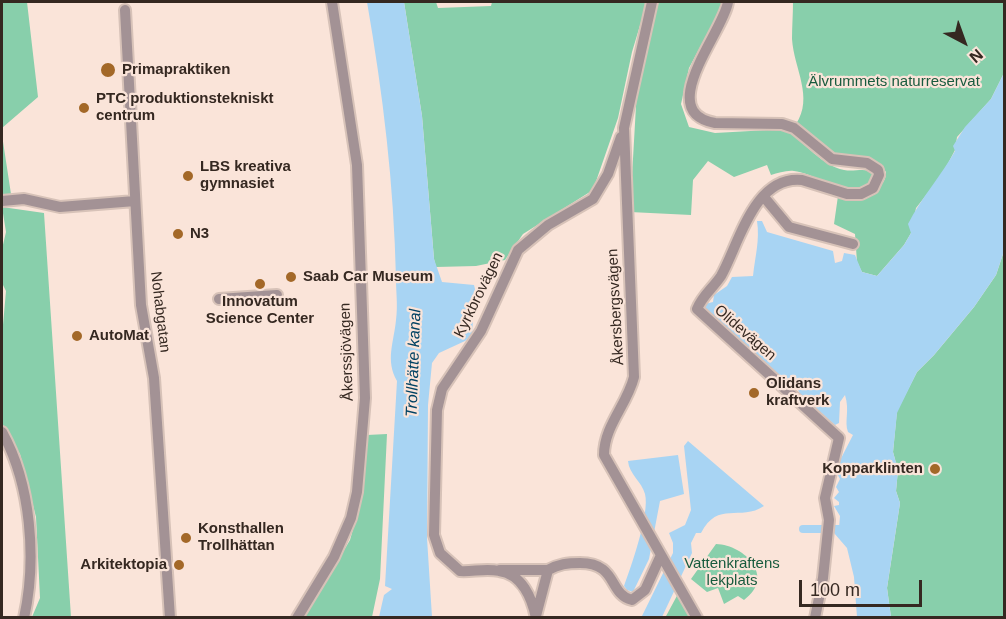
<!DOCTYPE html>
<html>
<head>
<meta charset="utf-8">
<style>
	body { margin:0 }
	#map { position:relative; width:1006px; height:619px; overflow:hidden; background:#fae4d9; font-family:Arial,sans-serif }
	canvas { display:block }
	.frame { position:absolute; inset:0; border:3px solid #352821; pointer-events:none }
	.north { position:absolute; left:934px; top:12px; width:60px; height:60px; -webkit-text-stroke:4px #fae4d9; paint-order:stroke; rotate:139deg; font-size:16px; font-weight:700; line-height:24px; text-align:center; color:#352821 }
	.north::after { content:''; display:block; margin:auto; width:21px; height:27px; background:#352821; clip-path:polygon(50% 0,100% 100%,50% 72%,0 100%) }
	.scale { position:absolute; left:799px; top:580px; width:123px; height:27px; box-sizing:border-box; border:3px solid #352821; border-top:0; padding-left:8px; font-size:18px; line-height:21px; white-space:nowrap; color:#352821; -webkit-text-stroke:4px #fae4d9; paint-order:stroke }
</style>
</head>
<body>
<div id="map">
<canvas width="1006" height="619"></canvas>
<div class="frame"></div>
<div class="north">N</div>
<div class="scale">100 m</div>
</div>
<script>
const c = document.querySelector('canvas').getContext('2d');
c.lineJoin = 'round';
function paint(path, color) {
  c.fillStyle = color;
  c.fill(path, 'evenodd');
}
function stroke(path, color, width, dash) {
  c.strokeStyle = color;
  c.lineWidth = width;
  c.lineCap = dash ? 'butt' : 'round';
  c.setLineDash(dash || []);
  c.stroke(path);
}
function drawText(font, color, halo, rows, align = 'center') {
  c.font = font + ' Arial,sans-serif';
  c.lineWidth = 4.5;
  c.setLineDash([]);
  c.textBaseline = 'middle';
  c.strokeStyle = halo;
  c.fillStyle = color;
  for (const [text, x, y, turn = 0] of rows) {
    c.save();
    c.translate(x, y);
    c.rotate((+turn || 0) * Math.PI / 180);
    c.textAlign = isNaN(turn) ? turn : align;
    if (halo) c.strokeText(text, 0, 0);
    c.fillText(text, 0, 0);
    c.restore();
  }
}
const green = new Path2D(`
	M2 2H27L38 97 2 128Z
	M404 2H436L438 8 491 6 492 2H647L632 52 618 118 593 190 523 234 505 260 476 266 436 267 434 259 422 116Z
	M658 2H722L721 8 689 68 681 104 689 127 715 133 786 129C804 142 822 166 844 170 856 172 863 167 876 173 865 208 818 174 794 171 787 170 778 173 771 175L767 165 734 177 708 161 693 180 691 215 630 212 637 88Z
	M793 2H1004V73L991 99 957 137 955 150 942 175 916 208 911 233 904 245 877 276 862 272 857 262 855 234 834 224 838 196C855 193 886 195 886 172 875 156 856 160 839 160L796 124C814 97 794 69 792 39 792 27 793 14 793 2Z
	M2 135 11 194 2 195Z
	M2 207 44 213 71 617H32L40 598 36 517 20 454 2 426V336L6 291 2 283V249L6 232Z
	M1004 251V617H891L887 588 900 503 896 491 898 470 893 452 897 411 917 372 934 355 974 307 996 275Z
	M387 434 380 579 372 617 304 618 350 540 362 497 367 435Z
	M716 544C745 545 776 577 744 600L738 596 724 604 718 588 707 592 691 579Z
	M679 592 691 617 665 618Z`);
const water = new Path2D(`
	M367 2H404L422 116 434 259 442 282 474 285 475 289 472 335 465 341 439 353 432 363 428 405 427 538 432 617H379L384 595 392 589 385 586 397 381C385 360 394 342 396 320 398 306 396 292 396 279 394 185 383 94 367 2Z
	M1004 73V251L996 275 974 307 934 355 917 372 897 413 893 452 898 470 896 491 900 503 887 588 891 617H857L854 577 847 548 834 533 839 528 840 516 834 506 839 505V502L834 498 839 492 836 487 840 479 835 470 853 435 848 432C844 421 850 411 845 395L840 402 839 423 835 425 800 394 796 386 787 384 701 310 705 308V304L713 302 714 295 727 286 732 277 753 276C755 257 760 240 757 221H762L767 232 833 251 835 263 842 261 844 253 855 255 862 272 877 276 904 245 911 233 908 224C921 198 941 176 955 151L953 146 965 127 991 99Z
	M688 441 764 506C740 522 718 500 701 533H696L691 543 692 553 662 617 641 618 673 553V543L669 533 685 525 691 510 684 446Z
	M678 455 684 494 660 501 649 559 633 592 627 590 624 586C631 567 650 513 645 494 642 482 629 474 628 461Z`);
const canal = new Path2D(`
	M803 529H850`);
const minor = new Path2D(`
	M652 2 624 128 634 377C627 405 604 426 604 455L697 618
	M728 2C724 31 653 112 715 123L782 124 794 128 832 159 867 163 878 170 879 175 873 188 861 194H847L802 180C754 175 739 244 721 276 713 288 702 296 697 309L839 438 825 498 829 520 823 578 815 618
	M125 10 141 305 154 378 170 618
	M764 197 789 227 853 244
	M2 201 24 199 60 207 135 201
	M219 299 277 295
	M2 432C31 484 37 559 24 618
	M500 570H548L536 616
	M548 570C559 564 567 563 580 563 618 563 608 594 632 600L645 590 661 555
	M297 618 334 557 351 518 357 492 365 398 357 165 332 2
	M536 618C532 598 522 574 499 571 486 568 472 572 460 571L440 553 434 535 437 410 442 389 481 331 518 250 548 225 593 199 608 174 621 137`);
const markers = [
	[108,70,8,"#a36828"],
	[84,108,6,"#a36828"],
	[188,176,6,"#a36828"],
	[178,234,6,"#a36828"],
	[291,277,6,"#a36828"],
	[260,284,6,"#a36828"],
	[77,336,6,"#a36828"],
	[754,393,6,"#a36828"],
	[935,469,6,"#a36828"],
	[186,538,6,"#a36828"],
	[179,565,6,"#a36828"]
];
const poiNames = [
	["Primapraktiken",122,70],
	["PTC produktionstekniskt",96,99],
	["centrum",96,116],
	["LBS kreativa",200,167],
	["gymnasiet",200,184],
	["N3",190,234],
	["Saab Car Museum",303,277],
	["Innovatum",260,302,"center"],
	["Science Center",260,319,"center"],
	["AutoMat",89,336],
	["Olidans",766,384],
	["kraftverk",766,401],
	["Kopparklinten",923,469,"right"],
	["Konsthallen",198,529],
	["Trollhättan",198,546],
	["Arkitektopia",167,565,"right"]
];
const parkNames = [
	["Älvrummets naturreservat",894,82],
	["Vattenkraftens",732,564],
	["lekplats",732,581]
];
const streetNames = [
	["Kyrkbrovägen",479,295,-64],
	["Åkersbergsvägen",616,307,-93],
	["Nohabgatan",160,312,83],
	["Olidevägen",745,333,41],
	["Åkerssjövägen",347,352,-92]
];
const waterNames = [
	["Trollhätte kanal",414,363,-88]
];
paint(green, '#88cfab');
paint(water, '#a8d4f3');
stroke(canal, '#a8d4f3', 8);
stroke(minor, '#d7c2b8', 14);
stroke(minor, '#a39295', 10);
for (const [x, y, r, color] of markers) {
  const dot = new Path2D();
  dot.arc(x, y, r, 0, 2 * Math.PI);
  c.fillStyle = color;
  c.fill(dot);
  stroke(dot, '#fae4d9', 2);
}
drawText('bold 15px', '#352821', '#fae4d9', poiNames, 'left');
drawText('15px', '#185b3e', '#fae4d9', parkNames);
drawText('15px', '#352821', '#fae4d9', streetNames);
drawText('italic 16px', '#004263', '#fae4d9', waterNames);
</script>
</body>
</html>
